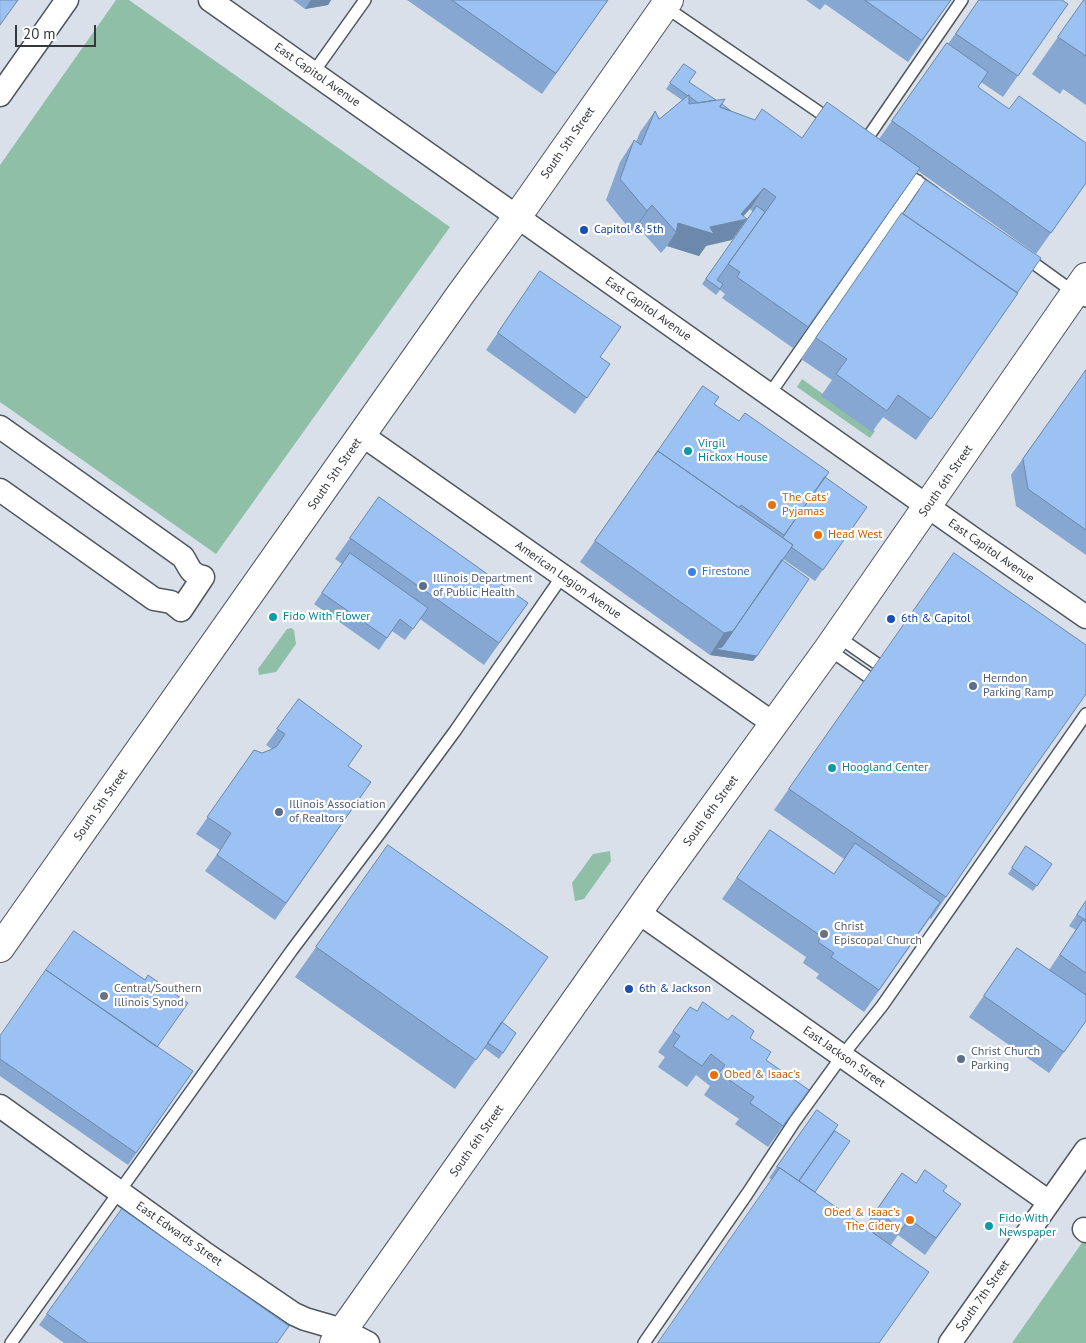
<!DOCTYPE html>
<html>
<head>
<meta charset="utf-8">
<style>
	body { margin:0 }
	#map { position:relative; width:1086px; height:1343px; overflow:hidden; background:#d9e0e9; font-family:"PT Sans",sans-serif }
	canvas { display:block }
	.scale { position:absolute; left:15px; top:25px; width:81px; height:22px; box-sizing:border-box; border:2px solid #34373b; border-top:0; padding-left:6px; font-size:15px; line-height:18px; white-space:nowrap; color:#34373b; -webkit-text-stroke:4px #fff; paint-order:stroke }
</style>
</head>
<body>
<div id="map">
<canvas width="1086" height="1343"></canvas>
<div class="scale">20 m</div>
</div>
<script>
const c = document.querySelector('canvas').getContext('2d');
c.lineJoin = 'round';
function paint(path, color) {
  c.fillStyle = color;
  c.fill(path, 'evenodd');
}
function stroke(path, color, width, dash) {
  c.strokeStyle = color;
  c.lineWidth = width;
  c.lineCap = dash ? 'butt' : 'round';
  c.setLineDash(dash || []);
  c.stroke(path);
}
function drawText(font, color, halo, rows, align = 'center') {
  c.font = font + ' "PT Sans",sans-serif';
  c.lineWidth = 4.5;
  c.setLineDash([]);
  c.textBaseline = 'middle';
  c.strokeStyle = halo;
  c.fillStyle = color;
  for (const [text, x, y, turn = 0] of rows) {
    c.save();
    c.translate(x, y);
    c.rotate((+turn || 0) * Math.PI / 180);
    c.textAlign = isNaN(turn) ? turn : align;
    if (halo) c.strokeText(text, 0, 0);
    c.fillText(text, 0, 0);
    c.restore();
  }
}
const green = new Path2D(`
	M116 0H129L450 227 216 554 0 402V165Z
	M802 379 875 431 870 438 797 387Z
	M291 628 294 630 296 644 276 672 259 675 258 669 287 629Z
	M610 851 611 861 584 899 575 901 572 883 593 854Z
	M1086 1237V1343H1012Z`);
const lane = new Path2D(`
	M664 6 832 121
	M313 73 365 0
	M864 143 962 0
	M900 169 934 193
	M1025 257 1086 301
	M769 395 918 181
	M837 636 876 663
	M828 649 867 676
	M11 1343 292 950 380 833 455 731 563 575
	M644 1343 747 1194 795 1121 842 1056 882 1006 1086 714`);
const street = new Path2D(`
	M210 0 971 537 1086 617
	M0 95 67 0
	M0 427 183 557C190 568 190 574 203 577L181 610 171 602 154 599 0 490
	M362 435 774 724
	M638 912 1049 1202
	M0 1106 203 1252 294 1314 305 1319 343 1330 368 1343
	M1084 1229 1086 1231
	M950 1343 1086 1150`);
const secondary = new Path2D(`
	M0 948 460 295 517 217 669 0
	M334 1343 657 885 828 649 1086 277`);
const wall = new Path2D(`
	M293 0H331L328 5 305 9Z
	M407 0H608L542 94Z
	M806 0H951L908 62 825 4 820 10Z
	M979 0 1068 4 1003 97 981 82 978 87 1086 183 1036 254 918 171 793 348 722 298 725 294 720 290 716 295 702 284 753 212 750 209 706 246 699 256 667 246 661 253 637 226 632 232 606 200 620 162 634 140 636 142 640 132 655 111 659 119 682 100 666 89 684 64 689 82 731 111 802 138 879 139 947 43 948 44Z
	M1084 0H1086V105L1063 89 1060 94 1032 74Z
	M902 213 1018 293 916 440 883 417 872 432 821 396 832 380 801 359Z
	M529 287 600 357 610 364 575 414 486 350Z
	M1086 370V555L1016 506 1011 475Z
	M714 404 739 421 829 472 783 538 867 507 815 581 783 559 753 661 710 655 580 562 646 468Z
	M379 497 528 603 484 665 420 619 405 640 392 631 379 650 314 604 342 564 335 559Z
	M954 553 1022 785 946 897 931 919 930 918 864 1012 816 978 819 974 803 963 806 957 722 899 770 830 834 874 844 859 774 810Z
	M299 699 348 766 371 782 275 920 205 871 220 850 196 834 254 750 262 753 272 749 266 745Z
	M388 845 502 1022 516 1033 499 1059 484 1048 493 1035 455 1089 295 977Z
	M1026 846 1052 864 1033 891 1008 874Z
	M1086 901V1021L1049 1073 969 1017 1017 948 1049 970 1076 930 1069 926Z
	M148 975 157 1047 193 1071 128 1165 0 1076V1036L145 980Z
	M690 1007 697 1011 750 1038 766 1060 809 1090 768 1147 735 1124 739 1119 704 1095 710 1086 696 1075 687 1087 658 1067 665 1057 658 1052Z
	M817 1110 835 1131 815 1192 864 1227 902 1173 916 1183 943 1191 961 1204 925 1255 898 1235 891 1245 769 1178Z
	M122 1209 277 1343H64L39 1325Z`);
const shadedWall = new Path2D(`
	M311 0H331L328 5 305 9Z
	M764 188 750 209 739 221 747 219 732 240 706 246 699 256 667 246 676 232 678 223 710 227 741 214Z
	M652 205 637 226 632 232 647 211Z
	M733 631 757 656 753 661 710 655 724 633Z`);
const building = new Path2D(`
	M0 0H18L0 25Z
	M452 0H608L556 73Z
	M865 0H951L922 40Z
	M979 0H1062L1068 4 1018 76 956 34Z
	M1084 0H1086V56L1058 37Z
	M947 43 988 72 978 87 1009 109 1019 96 1086 143V183L1051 233 892 121Z
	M684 64 696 72 689 82 716 100 698 103 689 96V95L688 96 670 83Z
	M689 95V104L725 99 720 107 755 120 762 109 802 138 827 102 920 168 808 327 737 277 740 272 728 264 776 197 764 188 741 214 747 219 710 227 714 234 678 223 676 232 652 205 647 211 620 179 634 140 641 145 655 111 659 119Z
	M722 104 731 111 720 107Z
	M926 180 1041 258 1017 293 903 214Z
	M757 206 765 212 717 280 723 284 720 289 706 279Z
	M902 213 1018 293 931 419 898 395 887 411 836 374 847 359 816 338Z
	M540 271 621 327 600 357 610 364 587 398 498 333Z
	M1086 370V530L1028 489 1023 459Z
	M703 386 719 397 714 404 739 421 745 413 829 472 784 535 741 505 739 508 658 451 655 455Z
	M658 451 793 545 733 631 724 633 595 541Z
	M825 477 867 507 823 570 791 547 793 545 783 538Z
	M379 497 528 603 499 643 350 538Z
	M350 553 428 608 413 629 400 619 387 638 322 593Z
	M954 553 1086 645V694L1022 785 946 897 789 789Z
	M782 560 809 579 757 656 714 649 722 647Z
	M299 699 362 746 348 766 371 782 286 903 217 855 231 833 207 817 254 750 262 753 270 750 277 746 285 734 277 729Z
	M770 830 834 874 855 843 940 902 879 990 831 957 834 953 818 942 821 936 737 878Z
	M388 845 548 957 476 1060 316 947Z
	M1026 846 1052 864 1037 886 1012 868Z
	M1086 901V920L1077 915Z
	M1083 920 1086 922V973L1060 955Z
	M74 931 145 980 148 975 188 1003 157 1047 46 970Z
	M1017 948 1086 995V1021L1064 1052 984 996Z
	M46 970 193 1071 136 1153 0 1059V1036Z
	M703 1002 728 1020 732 1015 754 1031 750 1038 771 1052 766 1060 809 1090 783 1126 750 1103 754 1097 719 1073 725 1065 711 1054 702 1066 673 1046 680 1036 673 1031 690 1007 697 1011Z
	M502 1022 516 1033 503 1053 488 1043Z
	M817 1110 838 1125 799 1181 780 1168H779L777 1167Z
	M835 1131 850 1141 815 1192 799 1181Z
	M780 1168 929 1272 879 1343H658Z
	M925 1170 947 1186 943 1191 961 1204 936 1238 909 1219 902 1229 876 1211 902 1173 916 1183Z
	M122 1209 289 1326 277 1343H88L47 1314Z`);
const markers = [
	[584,230,5,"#1a4fb4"],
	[688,451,5,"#0f9aa8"],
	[772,505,5,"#e8710a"],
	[818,535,5,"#e8710a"],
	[692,572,5,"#3f7fe0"],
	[423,586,5,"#5c6f8a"],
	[273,617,5,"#0f9aa8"],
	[891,619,5,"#1a4fb4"],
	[973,686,5,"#5c6f8a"],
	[832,768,5,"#0f9aa8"],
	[279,812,5,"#5c6f8a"],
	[824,934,5,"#6b7280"],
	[629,989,5,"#1a4fb4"],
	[104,996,5,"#6b7280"],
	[961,1059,5,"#5c6f8a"],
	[714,1075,5,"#e8710a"],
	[910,1220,5,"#e8710a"],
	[989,1226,5,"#0f9aa8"]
];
const streetNames = [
	["East Capitol Avenue",317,75,35],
	["South 5th Street",568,143,-55],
	["East Capitol Avenue",648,309,35],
	["South 5th Street",335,474,-55],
	["South 6th Street",946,481,-55],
	["East Capitol Avenue",991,551,35],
	["American Legion Avenue",568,580,35],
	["South 5th Street",101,805,-55],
	["South 6th Street",711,811,-54],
	["East Jackson Street",844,1057,35],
	["South 6th Street",477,1141,-55],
	["East Edwards Street",179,1234,35],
	["South 7th Street",983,1296,-55]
];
const transitNames = [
	["Capitol & 5th",594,230],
	["6th & Capitol",901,619],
	["6th & Jackson",639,989]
];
const cultureNames = [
	["Virgil",698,444],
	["Hickox House",698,458],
	["Fido With Flower",283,617],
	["Hoogland Center",842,768],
	["Fido With",999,1219],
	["Newspaper",999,1233]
];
const foodNames = [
	["The Cats'",782,498],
	["Pyjamas",782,512],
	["Head West",828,535],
	["Obed & Isaac's",724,1075],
	["Obed & Isaac's",900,1213,"right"],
	["The Cidery",900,1227,"right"]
];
const shopNames = [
	["Firestone",702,572]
];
const serviceNames = [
	["Illinois Department",433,579],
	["of Public Health",433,593],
	["Herndon",983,679],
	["Parking Ramp",983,693],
	["Illinois Association",289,805],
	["of Realtors",289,819],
	["Christ Church",971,1052],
	["Parking",971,1066]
];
const worshipNames = [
	["Christ",834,927],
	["Episcopal Church",834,941],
	["Central/Southern",114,989],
	["Illinois Synod",114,1003]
];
paint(green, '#90bfa8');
stroke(lane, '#51575f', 14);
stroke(street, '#51575f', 25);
stroke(secondary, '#51575f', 30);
stroke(lane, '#fff', 11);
stroke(street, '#fff', 22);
stroke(secondary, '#fff', 28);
paint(wall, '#85a7d1');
paint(shadedWall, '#6c88aa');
paint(building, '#9bc2f3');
stroke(building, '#6c88aa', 1);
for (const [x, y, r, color] of markers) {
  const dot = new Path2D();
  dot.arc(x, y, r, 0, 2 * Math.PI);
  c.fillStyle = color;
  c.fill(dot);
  stroke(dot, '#fff', 2);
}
drawText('12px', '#34373b', '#fff', streetNames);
drawText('12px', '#164399', '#fff', transitNames, 'left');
drawText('12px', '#0d838f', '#fff', cultureNames, 'left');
drawText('12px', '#c56008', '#fff', foodNames, 'left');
drawText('12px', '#366cbe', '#fff', shopNames, 'left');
drawText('12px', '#4e5e75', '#fff', serviceNames, 'left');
drawText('12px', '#5b616d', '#fff', worshipNames, 'left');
</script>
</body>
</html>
